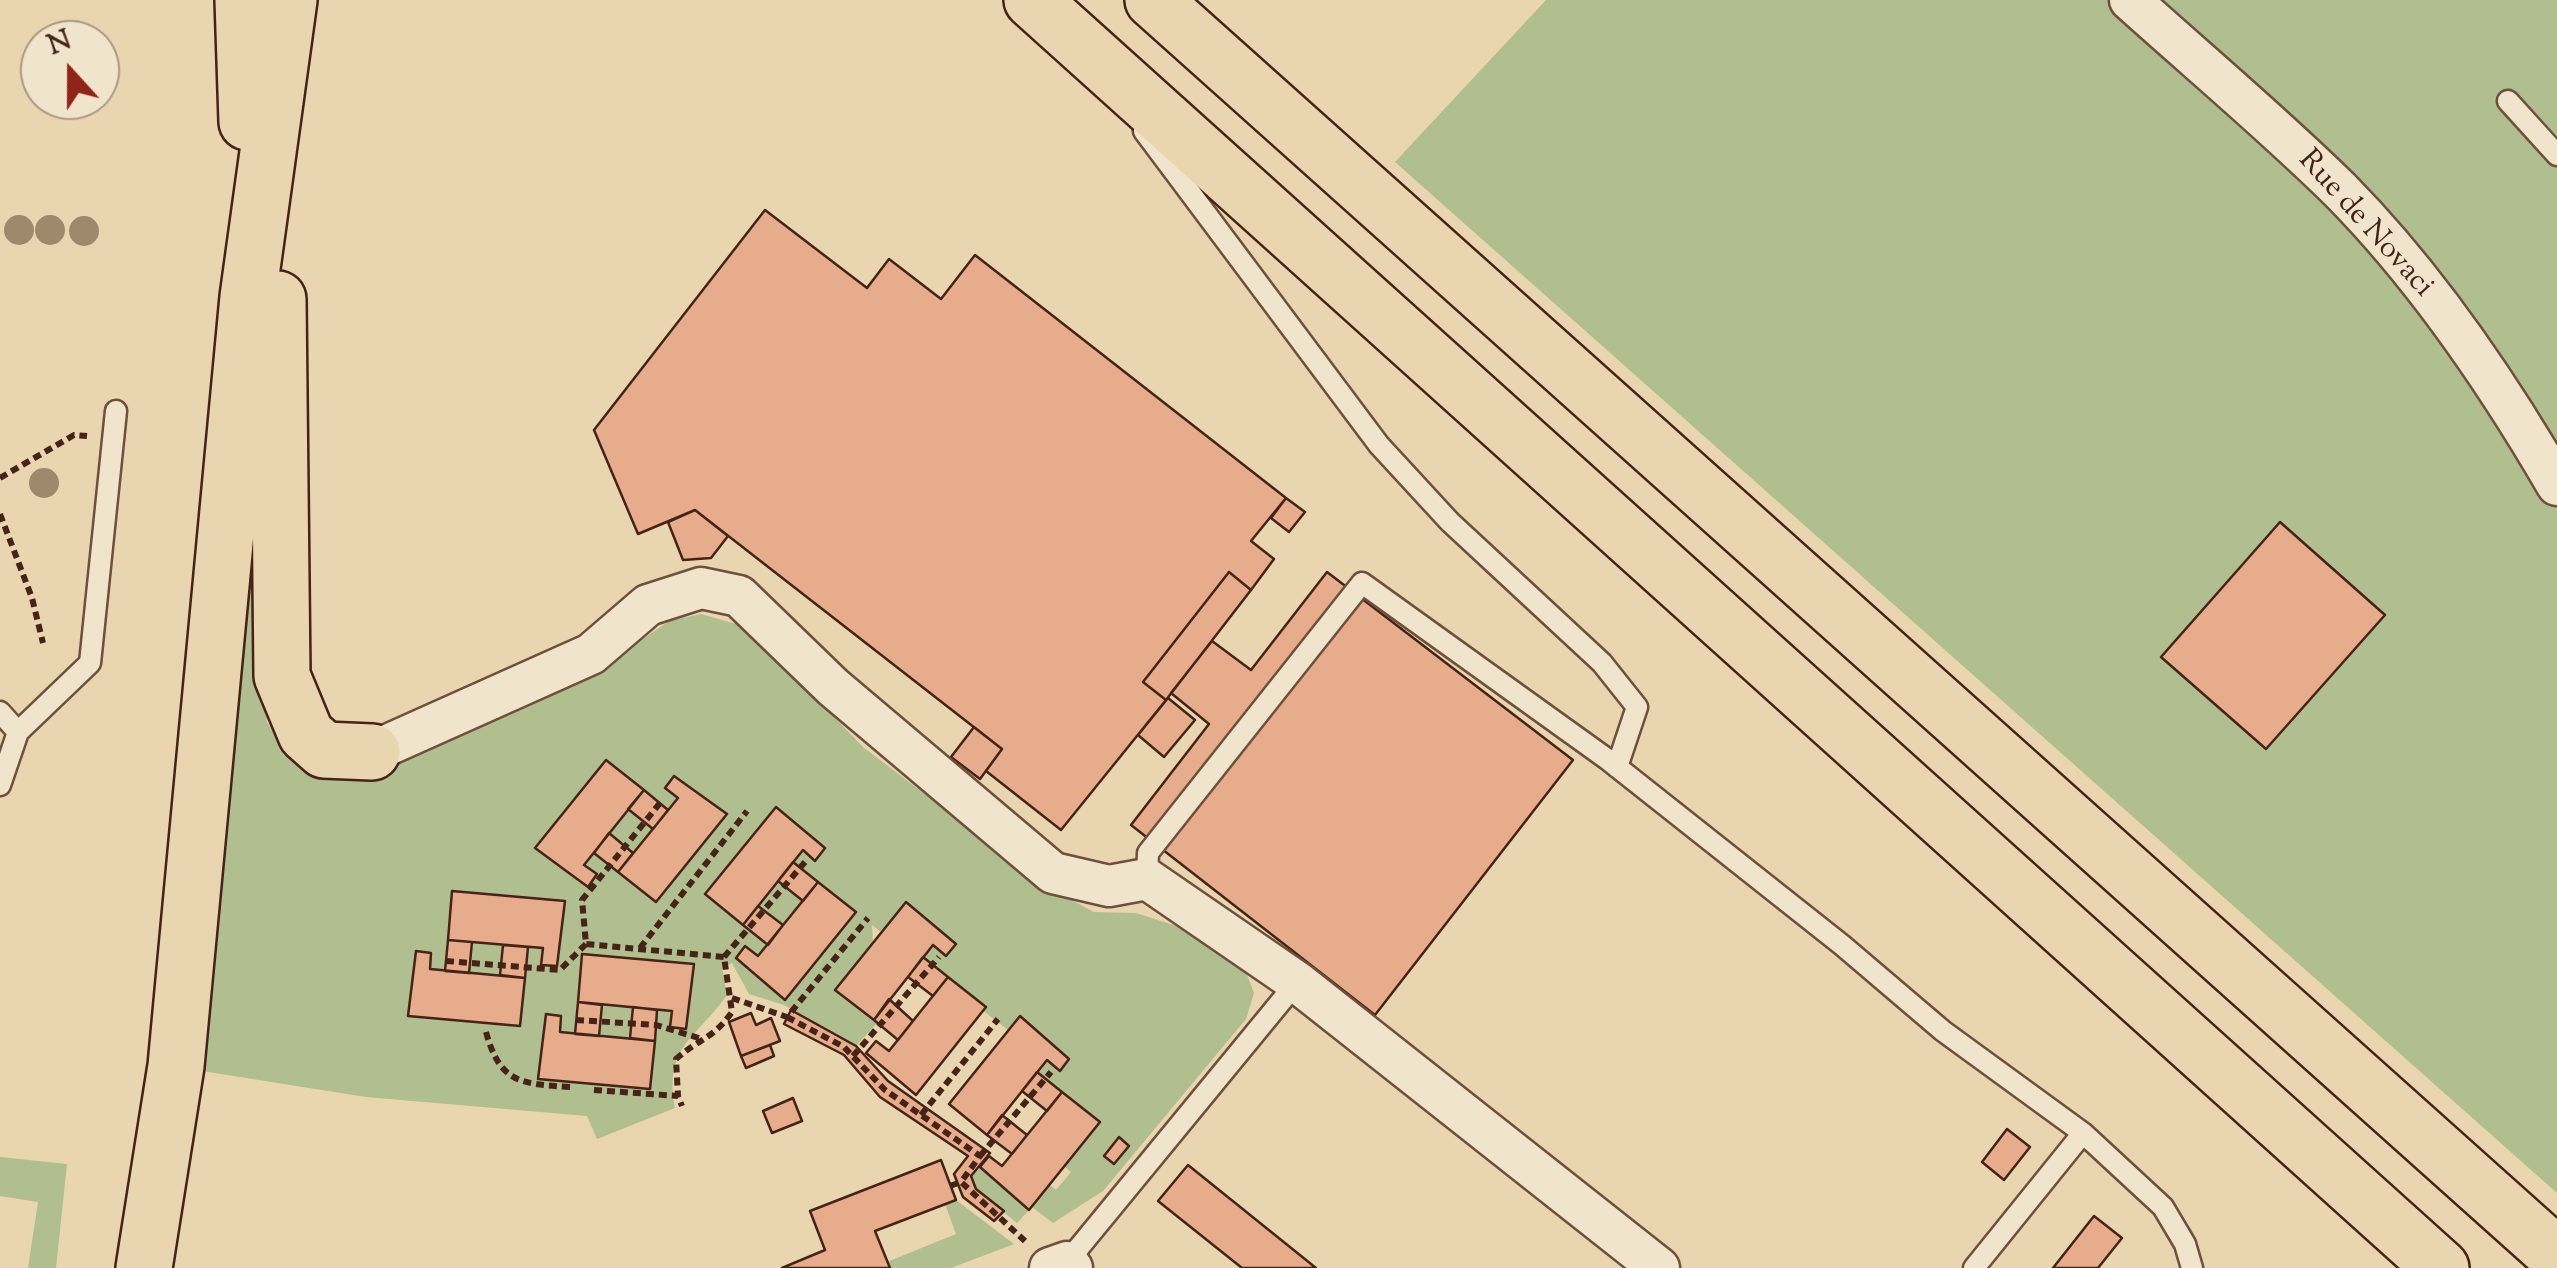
<!DOCTYPE html>
<html>
<head>
<meta charset="utf-8">
<style>
	body { margin:0 }
	#map { position:relative; width:2557px; height:1268px; overflow:hidden; background:#e9d5b0; font-family:"Sorts Mill Goudy",serif }
	canvas { display:block }
	.north { position:absolute; left:20px; top:20px; width:100px; height:100px; box-sizing:border-box; background:#f1e4cc; border:2px solid #ac9783; border-radius:50%; rotate:339deg; font-size:28px; font-weight:700; line-height:40px; text-align:center; color:#452316 }
	.north::after { content:''; display:block; margin:auto; width:35px; height:45px; background:#8f2418; clip-path:polygon(50% 0,100% 100%,50% 72%,0 100%) }
</style>
</head>
<body>
<div id="map">
<canvas width="2557" height="1268"></canvas>
<div class="north">N</div>
</div>
<script>
const c = document.querySelector('canvas').getContext('2d');
c.lineJoin = 'round';
function paint(path, color) {
  c.fillStyle = color;
  c.fill(path, 'evenodd');
}
function stroke(path, color, width, dash) {
  c.strokeStyle = color;
  c.lineWidth = width;
  c.lineCap = dash ? 'butt' : 'round';
  c.setLineDash(dash || []);
  c.stroke(path);
}
function drawText(font, color, halo, rows, align = 'center') {
  c.font = font + ' "Sorts Mill Goudy",serif';
  c.lineWidth = 8;
  c.setLineDash([]);
  c.textBaseline = 'middle';
  c.strokeStyle = halo;
  c.fillStyle = color;
  for (const [text, x, y, turn = 0] of rows) {
    c.save();
    c.translate(x, y);
    c.rotate((+turn || 0) * Math.PI / 180);
    c.textAlign = isNaN(turn) ? turn : align;
    if (halo) c.strokeText(text, 0, 0);
    c.fillText(text, 0, 0);
    c.restore();
  }
}
const green = new Path2D(`
	M1546 0H2557V1193L1395 162Z
	M261 464V667L267 722 291 757 615 658 669 621 701 614 736 624 765 645 863 747 1045 886 1094 912 1136 913 1192 931 1244 967 1254 993 1246 1019 1103 1191 1053 1223 1032 1207 1050 1185 1056 1190 1071 1172 1058 1161 1093 1124 1000 1046 1008 1030 872 925 877 1023 856 1046 784 1005 749 994 732 963 722 968 727 995C694 1041 664 1046 675 1108L597 1139 587 1116 366 1097 202 1071Z
	M0 1157 67 1164 56 1268H28L38 1202 0 1196Z
	M980 1167 1029 1210 1017 1223 976 1189 971 1176Z
	M956 1200 1014 1244 951 1268H890L887 1262 956 1234 945 1204Z`);
const building = new Path2D(`
	M765 210 867 288 889 259 941 299 975 255 1286 498 1251 541 1274 559 1251 590 1229 572 1143 682 1166 700 1061 830 986 771 1002 749 695 510 638 534 594 430Z
	M1286 498 1305 512 1289 532 1271 518Z
	M695 510 728 536 711 558 683 560 668 522Z
	M2280 522 2385 615 2266 749 2161 657Z
	M1229 572 1251 590 1166 700 1143 682Z
	M1327 572 1573 760 1375 1015 1131 825 1209 724 1171 693 1212 641 1251 670Z
	M1168 698 1195 720 1164 757 1138 735Z
	M974 727 1002 749 980 779 951 757Z
	M606 760 644 790 584 865 597 874 588 887 535 848Z
	M674 776 727 814 656 902 618 872 678 798 665 788Z
	M644 790 668 810 653 829 628 809Z
	M776 807 825 848 815 861 803 850 743 925 705 894Z
	M609 833 633 853 618 872 594 853Z
	M793 862 818 882 803 901 778 881Z
	M818 882 856 912 785 1000 736 958 745 946 758 956Z
	M452 891 565 901 557 966 541 965 543 948 448 940Z
	M906 902 956 944 946 956 933 945 874 1020 835 990Z
	M758 906 783 925 768 945 743 925Z
	M448 940 472 942 469 973 445 971Z
	M503 945 528 947 525 978 500 975Z
	M416 951 431 953 430 969 525 978 520 1026 408 1016Z
	M582 954 694 964 686 1029 670 1027 672 1011 578 1002Z
	M923 957 948 977 933 996 908 977Z
	M948 977 986 1007 916 1095 866 1053 876 1041 889 1051Z
	M889 999 913 1021 898 1040 874 1020Z
	M578 1002 602 1005 599 1036 575 1034Z
	M633 1007 657 1010 655 1041 630 1038Z
	M791 1010 856 1046 888 1081 990 1153 971 1176 976 1189 1004 1211 994 1221 963 1197 954 1174 968 1156 880 1097 844 1055 784 1024Z
	M751 1013 756 1025 771 1018 780 1041 741 1056 729 1022Z
	M546 1014 561 1016 560 1032 655 1041 650 1089 538 1079Z
	M1020 1016 1069 1059 1060 1071 1047 1060 987 1135 949 1104Z
	M770 1045 774 1056 746 1068 741 1056Z
	M1037 1072 1062 1092 1047 1111 1022 1091Z
	M1062 1092 1100 1122 1029 1210 980 1167 989 1156 1002 1166Z
	M793 1098 802 1121 772 1133 763 1111Z
	M1002 1115 1027 1135 1012 1154 987 1135Z
	M2007 1129 2030 1147 2004 1180 1982 1162Z
	M1119 1137 1129 1146 1114 1164 1104 1156Z
	M941 1160 956 1200 875 1231 890 1268H782L825 1250 810 1211Z
	M1188 1165 1316 1268H1242L1158 1201Z
	M2094 1216 2122 1238 2098 1268H2053Z`);
const path = new Path2D(`
	M0 478 74 435 87 436
	M0 514 32 598 43 643
	M660 803 582 900 586 944 724 957 732 1012C713 1039 700 1038 676 1059L678 1096
	M640 948 747 811
	M724 957 805 862
	M446 961 560 970 586 944
	M732 998 787 1017 868 918
	M787 1017 844 1047 885 1090 980 1156 961 1182 1025 1241
	M576 1020 656 1025 702 1039
	M486 1032C500 1083 520 1084 570 1087
	M853 1056 939 957
	M594 1090 678 1096 682 1106
	M921 1115 998 1019
	M980 1156 1051 1072
	M950 1186 961 1182`);
const lane = new Path2D(`
	M2508 101 2557 155
	M1144 131 1379 445 1450 522 1602 663 1637 707 1617 767
	M0 712 18 732 0 785
	M18 732 90 663 116 411
	M1147 879 1148 853 1362 583 1607 759 1842 945 1943 1031 2083 1133 2163 1207 2185 1244 2192 1268
	M1067 1262 1297 982
	M1974 1268 2083 1133`);
const street = new Path2D(`
	M2130 0C2200 63 2273 124 2340 190 2426 277 2496 380 2557 485
	M372 752 591 654 648 605 701 588 739 596 833 687 1053 873 1109 886 1147 879 1297 982 1659 1268
	M1050 1268 1067 1262 1072 1268`);
const primary = new Path2D(`
	M243 0 247 122
	M1032 0 2441 1268
	M1153 0 2557 1256
	M278 299 282 676 306 734 324 750 372 752
	M144 1268 176 1066 248 297 289 0`);
const trees = [
	[19,230],
	[50,230],
	[84,231],
	[44,483]
];
const streetNames = [
	["Rue de Novaci",2364,225,48]
];
paint(green, '#b1be8f');
paint(building, '#e6ac8c');
stroke(building, '#452316', 2.5);
stroke(lane, '#6e503c', 25);
stroke(street, '#6e503c', 45);
stroke(primary, '#452316', 60);
stroke(path, '#452316', 6, [8, 5]);
stroke(lane, '#f1e4cc', 20);
stroke(street, '#f1e4cc', 40);
stroke(primary, '#e9d5b0', 55);
c.fillStyle = '#9e896c';
for (const [x, y] of trees) {
  c.beginPath();
  c.arc(x, y, 15, 0, 2 * Math.PI);
  c.fill();
}
drawText('30px', '#452316', '#f1e4cc', streetNames);
</script>
</body>
</html>
